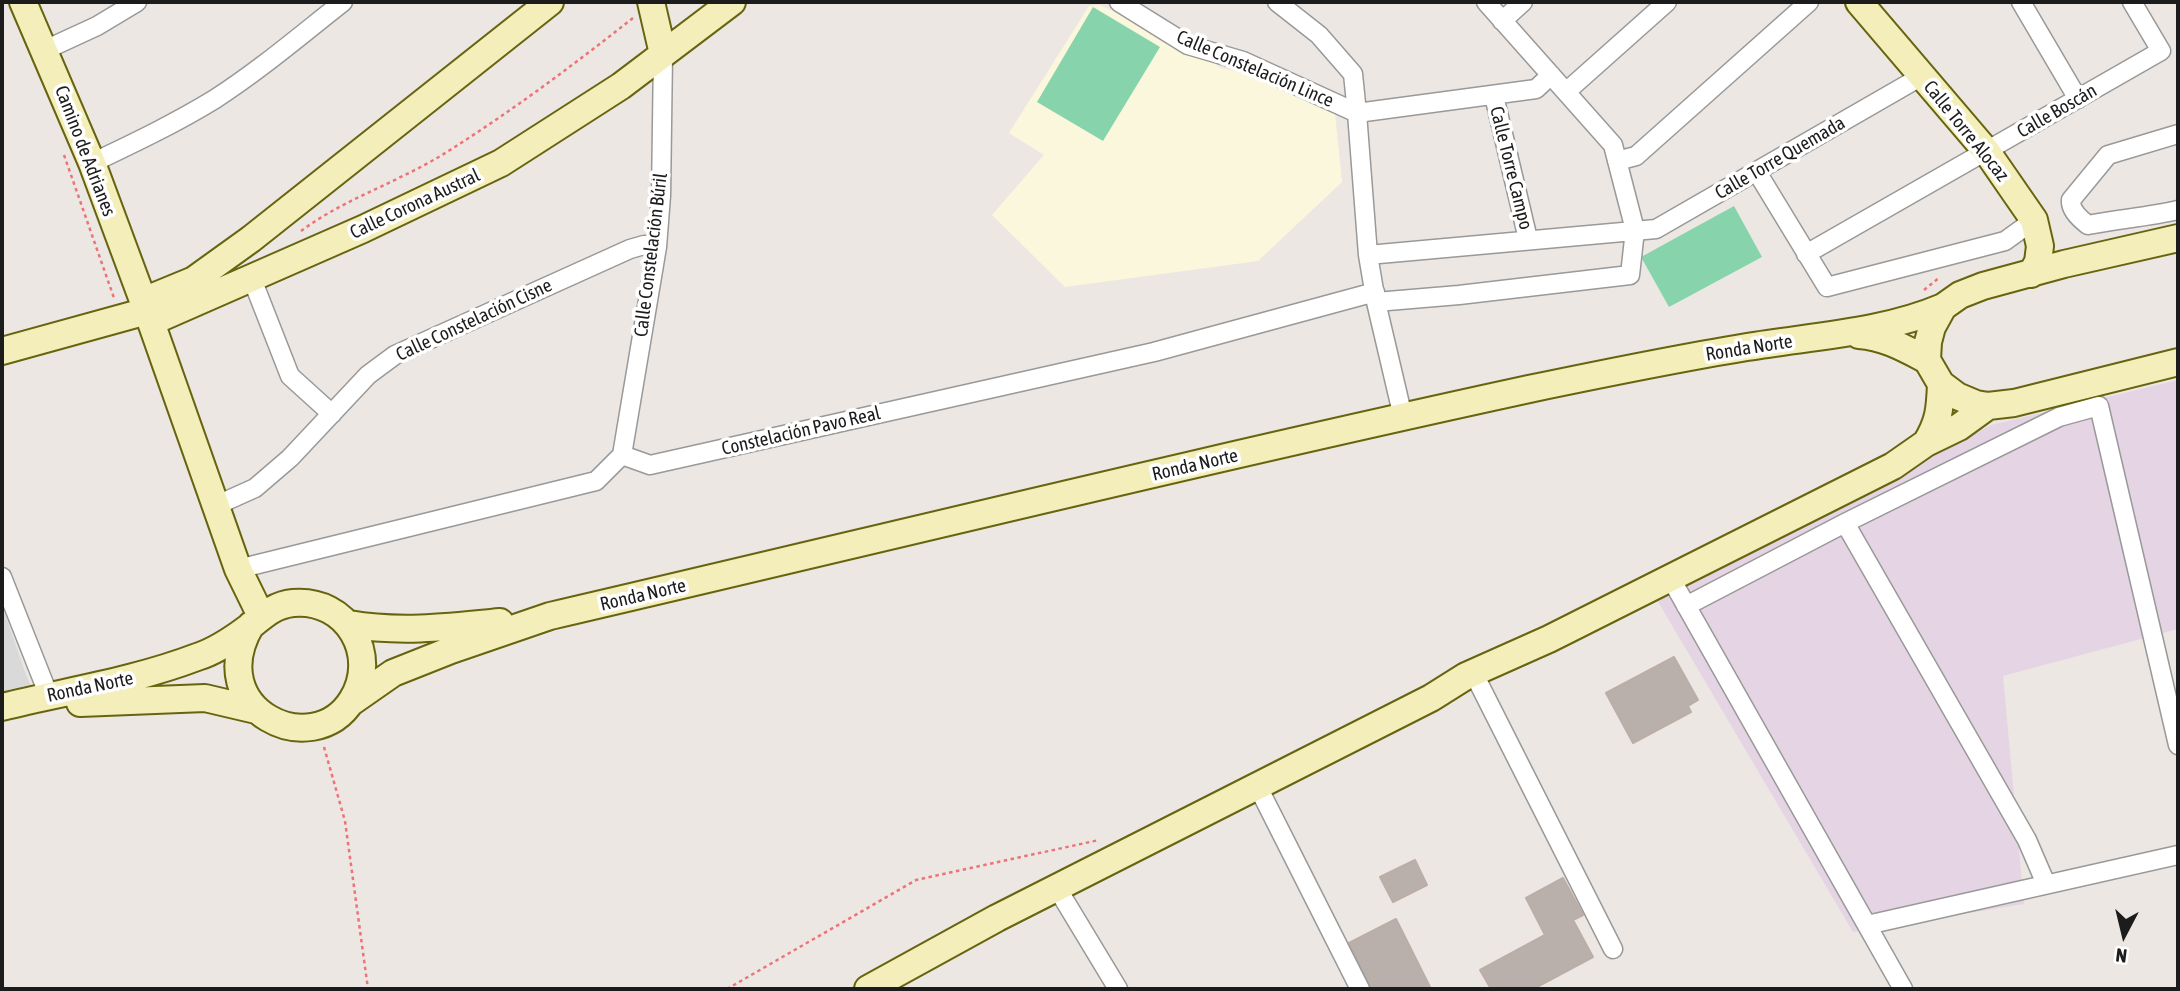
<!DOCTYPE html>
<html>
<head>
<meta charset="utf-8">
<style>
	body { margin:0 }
	#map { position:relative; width:2180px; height:991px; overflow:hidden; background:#ece7e2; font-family:"Asap Condensed",sans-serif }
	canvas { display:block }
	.frame { position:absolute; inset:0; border:4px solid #1c1c1c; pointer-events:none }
	.north { position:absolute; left:2089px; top:900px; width:70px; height:70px; -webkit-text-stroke:5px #fff; paint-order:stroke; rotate:187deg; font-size:19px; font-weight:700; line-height:28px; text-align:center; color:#1c1c1c }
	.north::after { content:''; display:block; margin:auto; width:24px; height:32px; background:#1c1c1c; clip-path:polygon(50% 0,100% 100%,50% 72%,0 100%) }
</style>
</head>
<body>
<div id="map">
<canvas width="2180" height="991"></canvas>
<div class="frame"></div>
<div class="north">N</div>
</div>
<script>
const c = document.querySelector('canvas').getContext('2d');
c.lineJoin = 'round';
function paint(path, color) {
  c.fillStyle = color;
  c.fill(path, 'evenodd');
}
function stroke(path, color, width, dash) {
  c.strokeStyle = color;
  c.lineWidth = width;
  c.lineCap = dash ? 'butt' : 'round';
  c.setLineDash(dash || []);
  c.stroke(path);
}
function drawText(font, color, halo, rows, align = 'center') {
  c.font = font + ' "Asap Condensed",sans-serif';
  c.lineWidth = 7;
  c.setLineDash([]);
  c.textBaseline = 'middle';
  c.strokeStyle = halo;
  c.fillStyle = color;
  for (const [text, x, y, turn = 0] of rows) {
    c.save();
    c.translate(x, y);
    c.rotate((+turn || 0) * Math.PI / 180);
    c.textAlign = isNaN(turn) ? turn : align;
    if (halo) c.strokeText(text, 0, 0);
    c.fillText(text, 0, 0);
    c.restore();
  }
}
const residential = new Path2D(`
	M2 605 25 672 31 686 2 691Z`);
const industrial = new Path2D(`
	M2178 380V629L2003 676 2024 904 1853 932 1657 600 1991 425Z`);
const education = new Path2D(`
	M1100 5 1115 12 1185 53 1208 60 1221 68 1248 74 1335 114 1342 182 1258 261 1065 287 992 215 1044 155 1009 133 1089 6Z`);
const pitch = new Path2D(`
	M1093 7 1160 47 1103 141 1037 102Z
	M1734 206 1762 257 1669 307 1641 257Z`);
const building = new Path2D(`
	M1674 657 1698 700 1688 706 1691 712 1633 743 1606 693Z
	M1415 860 1427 885 1393 902 1380 877Z
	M1563 878 1583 915 1573 920 1593 957 1533 989H1491L1480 970 1545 935 1526 898Z
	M1396 919 1431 989H1371L1349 943Z`);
const path = new Path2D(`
	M64 155 114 298
	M301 231C344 199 396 183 442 155 508 114 572 66 633 18
	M1924 290 1940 277
	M324 747 345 821 368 989
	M727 989 916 880 1099 840`);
const street = new Path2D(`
	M1119 2 1188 45 1243 61 1357 113
	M1277 2 1319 35 1353 74 1357 113
	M2021 2 2078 99
	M1502 21 1523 2
	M45 50 97 26 137 2
	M1567 91 1667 2
	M1494 96 1528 239
	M2178 134 2108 155 2071 200C2070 210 2080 219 2088 225 2118 219 2148 217 2178 210
	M1617 161 1636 156 1809 2
	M92 163C134 143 176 123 215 99 260 70 301 35 343 2
	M1757 172 1827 287 2005 241 2034 220
	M1806 254 2161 51 2132 2
	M1368 255 1656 229 1922 76
	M252 279 290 376 332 414
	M1376 302 1459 295 1630 275 1635 230 1613 145 1486 2
	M1403 417 1376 302 1368 255 1357 113 1536 89 1551 75
	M622 455 657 247 661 196 663 54
	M215 506 255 488 290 458 368 375 395 355 630 249 644 245 657 247
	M1845 523 2027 840 2046 884
	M238 569 596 481 622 455 650 465 1154 352 1375 292
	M2 577 49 696
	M1670 577 1903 989
	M1686 606 1845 523 2059 417 2099 406 2178 745
	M1473 672 1613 949
	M1257 785 1360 989
	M1057 888 1118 989
	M1867 925 2178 855`);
const secondary = new Path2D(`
	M23 2 92 163 151 322 238 569 261 616
	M651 2 663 54
	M1859 2 1987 152 2034 220 2040 246 2038 262 2031 274
	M2178 238 2064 264 1983 286 1960 295 1943 307 1932 327 1928 342 1927 360 1941 384 1957 396 1976 404 1988 406 2014 403 2178 362
	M143 301 194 280 251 239 550 2
	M151 322 363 229 501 163 621 86 732 2
	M1859 335C1885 337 1904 348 1927 360
	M2 351 147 311
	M1926 443C1939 422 1940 409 1941 384
	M349 624C399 633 450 627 500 622
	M80 703 205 698 256 710
	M350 703 393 673 451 650 550 616C876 540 1202 460 1529 389 1601 374 1674 359 1747 347 1813 336 1882 333 1943 307
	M2 707C67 691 134 681 197 657 216 651 232 640 248 628 262 617 273 605 293 603 347 598 380 655 352 700 313 763 201 710 251 625
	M868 989 997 918 1431 698 1466 676 1549 639 1893 466 1926 443 1959 427 1988 406`);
const streetNames = [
	["Calle Constelación Lince",1255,69,23],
	["Calle Boscán",2057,111,-30],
	["Calle Torre Alocaz",1966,131,51],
	["Camino de Adrianes",85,151,69],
	["Calle Torre Quemada",1780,158,-30],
	["Calle Torre Campo",1511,168,76],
	["Calle Corona Austral",415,204,-25],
	["Calle Constelación Búril",651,255,-83],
	["Calle Constelación Cisne",474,320,-25],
	["Ronda Norte",1749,348,-9],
	["Constelación Pavo Real",801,431,-13],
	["Ronda Norte",1195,465,-13],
	["Ronda Norte",643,595,-13],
	["Ronda Norte",90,687,-12]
];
paint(residential, '#dad9d9');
paint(industrial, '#e5d5e4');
paint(education, '#fbf7dc');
paint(pitch, '#87d4ac');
paint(building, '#b9b0ac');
stroke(building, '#bcada6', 2);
stroke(street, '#999', 21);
stroke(secondary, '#67640f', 30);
stroke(path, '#ec7378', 2.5, [3.5, 3.5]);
stroke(street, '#fff', 18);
stroke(secondary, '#f3eeba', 26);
drawText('19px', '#1c1c1c', '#fff', streetNames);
</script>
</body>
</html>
